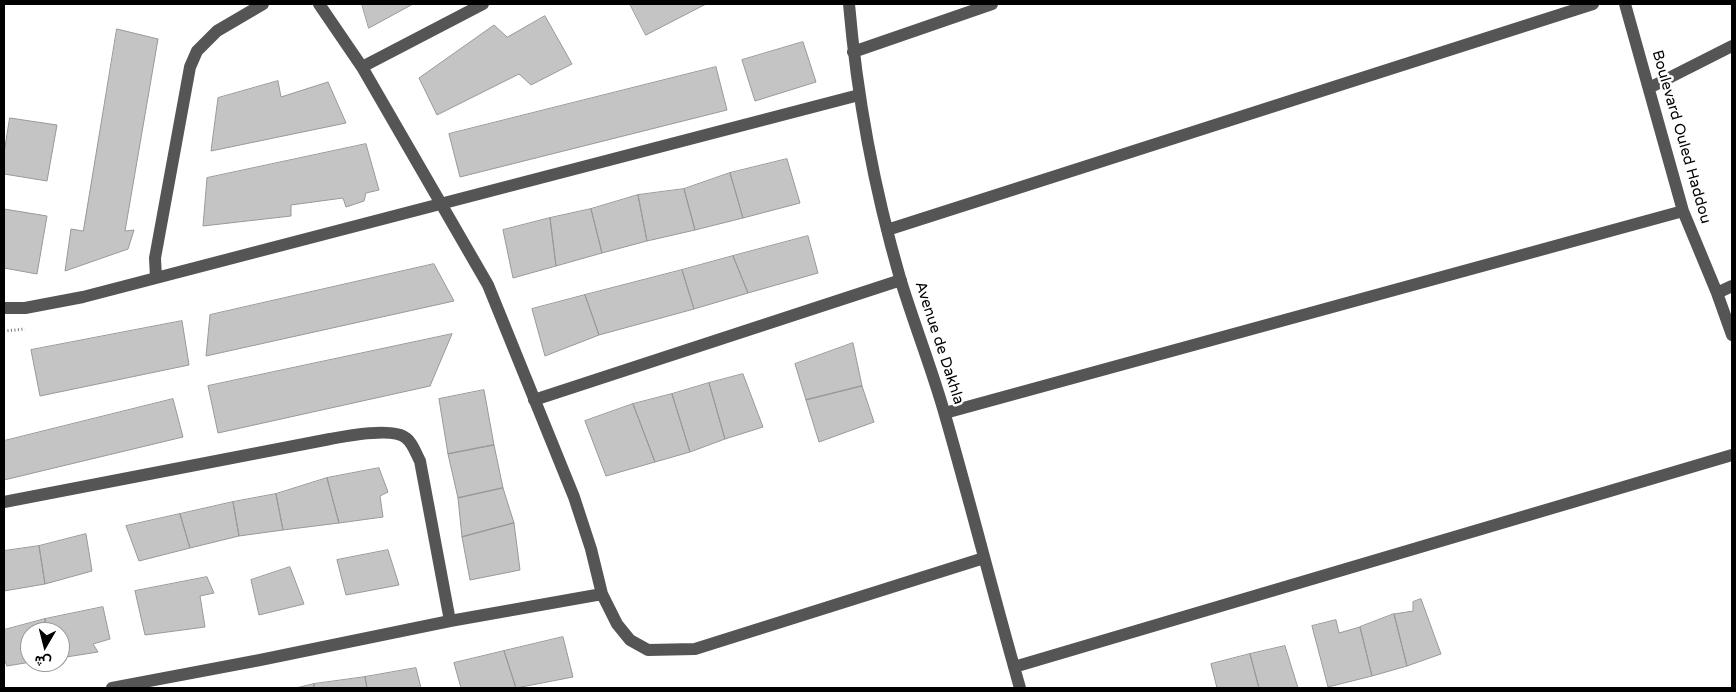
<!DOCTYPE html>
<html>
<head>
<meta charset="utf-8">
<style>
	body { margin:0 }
	#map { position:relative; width:1736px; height:692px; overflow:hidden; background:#fff; font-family:"Varela Round",Vazirmatn,sans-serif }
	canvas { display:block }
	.frame { position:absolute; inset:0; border:5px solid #000; pointer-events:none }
	.north { position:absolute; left:20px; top:622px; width:50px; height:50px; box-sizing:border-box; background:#fff; border:1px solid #999; border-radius:50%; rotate:188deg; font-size:14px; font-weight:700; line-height:20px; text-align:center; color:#000 }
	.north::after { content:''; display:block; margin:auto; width:18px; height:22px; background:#000; clip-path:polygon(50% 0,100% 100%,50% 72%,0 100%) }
</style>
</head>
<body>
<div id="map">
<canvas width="1736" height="692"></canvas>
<div class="frame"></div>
<div class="north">ش</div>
</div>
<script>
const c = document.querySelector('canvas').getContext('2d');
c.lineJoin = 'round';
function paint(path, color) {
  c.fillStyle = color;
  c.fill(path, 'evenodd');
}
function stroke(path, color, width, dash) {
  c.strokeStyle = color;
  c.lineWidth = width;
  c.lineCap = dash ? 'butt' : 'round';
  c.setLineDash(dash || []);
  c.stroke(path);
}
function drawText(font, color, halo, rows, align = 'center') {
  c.font = font + ' "Varela Round",sans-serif';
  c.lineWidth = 5;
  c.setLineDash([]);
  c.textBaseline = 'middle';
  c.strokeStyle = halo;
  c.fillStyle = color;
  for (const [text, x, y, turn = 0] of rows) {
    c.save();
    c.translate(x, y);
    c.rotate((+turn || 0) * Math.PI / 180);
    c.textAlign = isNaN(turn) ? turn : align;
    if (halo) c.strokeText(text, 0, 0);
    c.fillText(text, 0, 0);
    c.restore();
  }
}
const building = new Path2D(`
	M362 4H413L369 28Z
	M630 4H706L646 35Z
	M545 16 572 64 531 85 519 74 437 115 419 78 494 25 507 37Z
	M117 29 158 39 125 231 134 230 128 249 65 271 71 229 83 231Z
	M803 42 816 82 755 101 742 60Z
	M716 67 727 110 460 177 449 134Z
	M278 81 281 97 328 82 346 123 211 151 218 98Z
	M10 118 57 125 47 181 4 174V154Z
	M366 144 379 190 366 193 364 201 346 207 343 198 291 205V216L203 226 207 178Z
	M787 159 800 203 743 218 730 173Z
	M730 173 743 218 695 230 684 189Z
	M684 189 695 230 647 241 638 195Z
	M638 195 647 241 602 253 591 209Z
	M4 209 47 216 37 274 4 268Z
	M591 209 602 253 556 266 550 218Z
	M550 218 556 266 513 278 503 230Z
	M808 236 818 273 748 293 733 256Z
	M733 256 748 293 694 309 682 270Z
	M434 264 454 301 206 356 210 315Z
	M682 270 694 309 599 335 585 295Z
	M585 295 599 335 545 356 532 309Z
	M182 321 189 365 40 396 31 350Z
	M452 334 430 386 218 433 208 386Z
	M853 343 862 386 806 400 795 364Z
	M743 374 763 427 725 439 709 383Z
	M709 383 725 439 690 452 672 394Z
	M862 386 874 422 819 442 806 400Z
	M484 390 494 445 448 454 439 399Z
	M672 394 690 452 655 462 633 404Z
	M173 399 183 437 4 480V441Z
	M633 404 655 462 606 476 585 421Z
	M494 445 503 488 458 498 448 454Z
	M379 468 388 492 380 496 383 517 339 523 327 478Z
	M327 478 339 523 283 530 276 494Z
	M503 488 514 523 462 537 458 498Z
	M276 494 283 530 239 536 233 502Z
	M233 502 239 536 190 548 180 514Z
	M180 514 190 548 139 561 126 526Z
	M514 523 520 570 470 580 462 537Z
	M86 534 92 571 45 584 39 546Z
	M39 546 45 584 4 591V551Z
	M388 550 399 585 346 595 337 560Z
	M290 567 304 604 259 615 251 580Z
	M207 577 214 593 200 596 205 627 145 635 135 591Z
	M1421 599 1441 654 1407 666 1394 614 1413 611V602Z
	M103 607 110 639 93 644 98 652 60 658V632H46L45 619Z
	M1394 614 1407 666 1372 676 1360 627Z
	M45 619 46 632H30L31 662 7 666 4 659V630Z
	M1336 620 1339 633 1360 627 1372 676 1328 687 1312 626Z
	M563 637 573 677 516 688 504 651Z
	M1285 646 1298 688H1259L1250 654Z
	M504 651 516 688H461L454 663Z
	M1250 654 1259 688H1217L1211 664Z
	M416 668 421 688H367L365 677Z
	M365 677 367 688H314V684Z
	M314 684V688H296Z`);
const path = new Path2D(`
	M4 331 25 329`);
const minor = new Path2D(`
	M319 4 362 67 488 285 574 497 591 549 602 594 617 624 630 640 648 650 695 649 984 558
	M849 4C857 97 874 188 900 278 914 324 932 369 945 415 971 505 994 597 1020 688
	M1625 4 1683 211 1717 293 1732 335
	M853 52 992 4
	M362 67 483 4
	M1649 88 1732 46
	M887 230 1593 4
	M156 278 155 258 190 67 197 51 217 31 263 4
	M1717 293 1732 286
	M4 308H25L83 297 859 95
	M534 400 901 280
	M945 413 1683 211
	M4 502 330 439C346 436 393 427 406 438 413 443 416 454 420 461L450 621
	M1014 667 1732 455
	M112 688 260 660 450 621 602 594`);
const streetNames = [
	["Boulevard Ouled Haddou",1681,137,74],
	["Avenue de Dakhla",939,343,72]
];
paint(building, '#c4c4c4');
stroke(building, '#999', 1);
stroke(path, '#777', 3, [1, 2.5]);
stroke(minor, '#555', 12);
drawText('15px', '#000', '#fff', streetNames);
</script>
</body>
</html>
